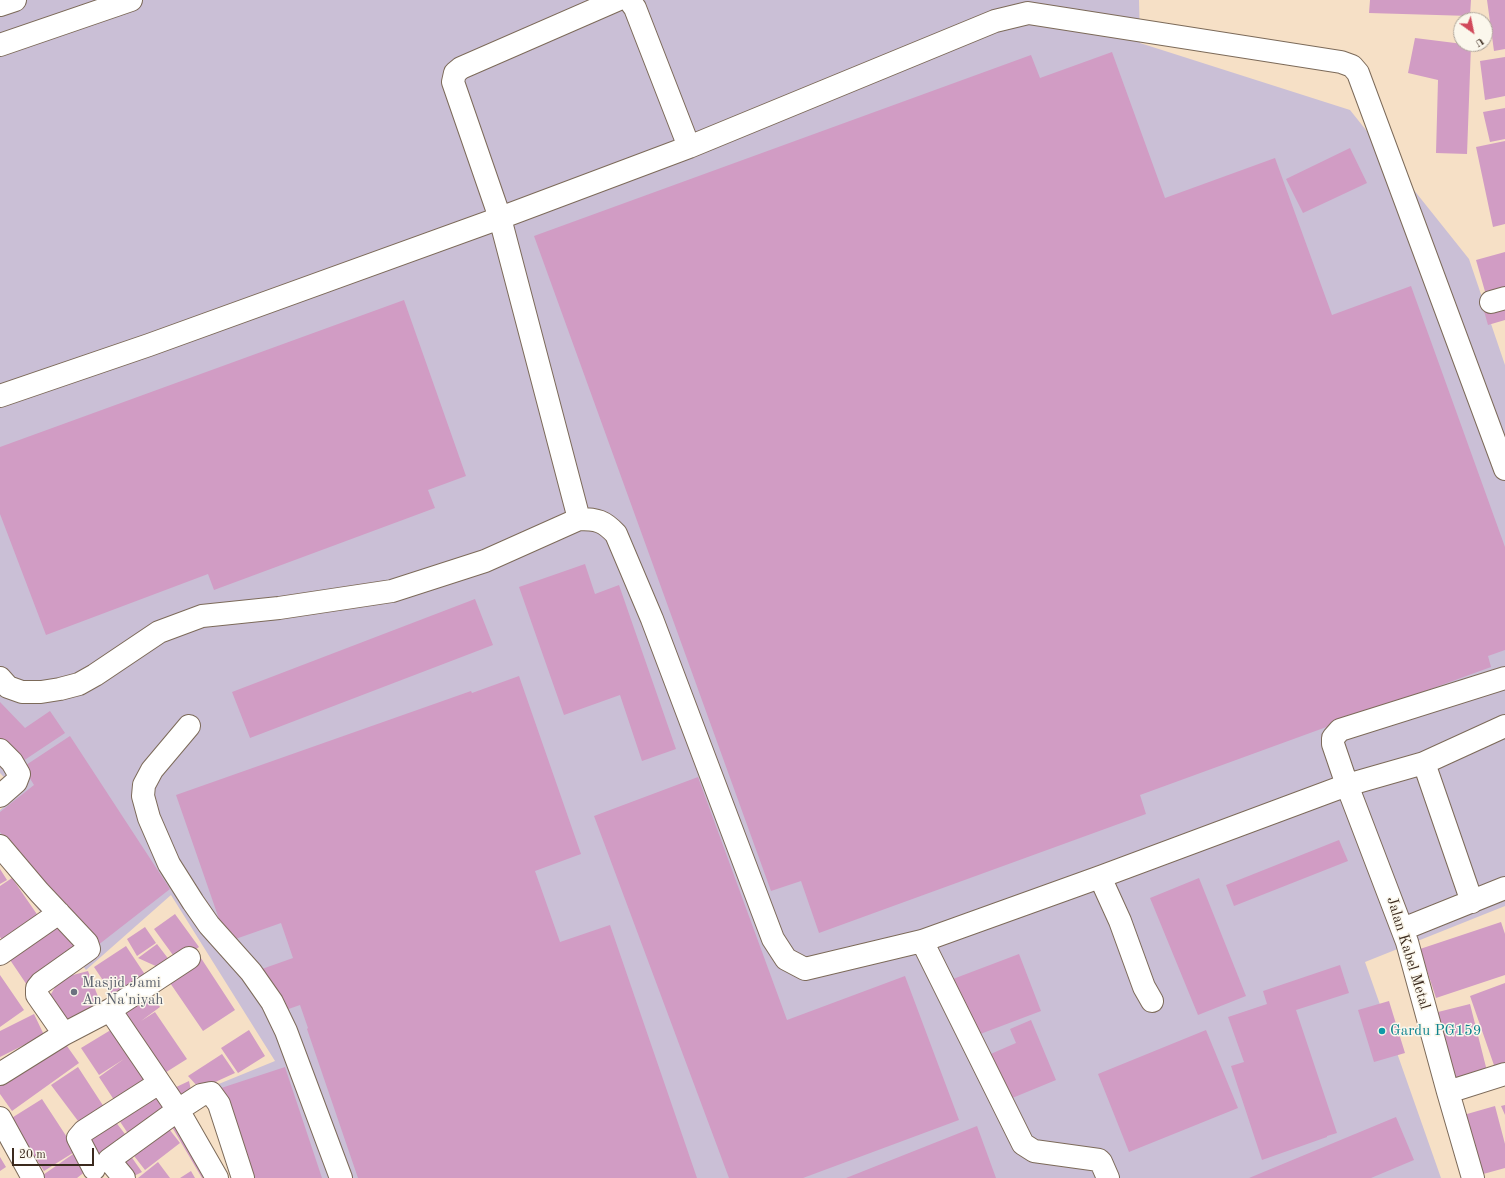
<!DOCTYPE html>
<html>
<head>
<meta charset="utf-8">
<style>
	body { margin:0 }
	#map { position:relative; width:1505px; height:1178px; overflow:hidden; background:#f6e0c6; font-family:"Old Standard TT",serif }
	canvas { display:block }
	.north { position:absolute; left:1453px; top:12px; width:40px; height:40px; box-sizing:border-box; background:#fbf7ec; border:1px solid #aea59a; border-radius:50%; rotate:147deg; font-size:11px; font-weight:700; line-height:16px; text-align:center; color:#3b2a1e }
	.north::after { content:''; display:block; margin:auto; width:14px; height:18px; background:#d1495b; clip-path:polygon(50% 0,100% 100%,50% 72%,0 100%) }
	.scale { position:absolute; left:12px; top:1148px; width:82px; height:18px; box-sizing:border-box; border:2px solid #3b2a1e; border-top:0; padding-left:5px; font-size:12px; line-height:14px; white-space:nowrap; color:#3b2a1e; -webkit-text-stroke:3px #fbf7ec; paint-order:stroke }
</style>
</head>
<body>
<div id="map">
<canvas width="1505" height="1178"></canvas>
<div class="north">U</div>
<div class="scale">20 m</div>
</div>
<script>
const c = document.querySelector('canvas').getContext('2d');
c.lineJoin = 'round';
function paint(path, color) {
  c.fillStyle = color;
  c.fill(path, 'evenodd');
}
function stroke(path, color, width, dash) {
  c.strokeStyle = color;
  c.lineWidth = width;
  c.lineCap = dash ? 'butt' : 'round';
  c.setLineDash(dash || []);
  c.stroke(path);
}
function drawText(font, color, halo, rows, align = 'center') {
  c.font = font + ' "Old Standard TT",serif';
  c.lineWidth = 3;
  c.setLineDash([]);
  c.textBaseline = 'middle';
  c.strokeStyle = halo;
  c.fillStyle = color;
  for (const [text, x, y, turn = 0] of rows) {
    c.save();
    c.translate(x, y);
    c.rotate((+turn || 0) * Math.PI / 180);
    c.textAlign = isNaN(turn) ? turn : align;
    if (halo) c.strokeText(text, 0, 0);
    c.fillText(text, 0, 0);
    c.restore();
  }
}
const industrial = new Path2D(`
	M0 0H1139L1140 43 1350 110 1469 259 1505 365V906L1365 962 1441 1178H234L204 1090 275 1061 171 895 86 970 0 861V810L19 793 0 773Z`);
const building = new Path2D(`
	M1370 0H1471L1470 16 1369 13Z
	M1487 0H1505V49L1494 51Z
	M1415 38 1471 45 1467 154 1436 153 1438 80 1408 73Z
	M1112 52 1165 198 1275 158 1332 315 1411 286 1505 547V650L1488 656 1491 667 1140 795 1146 814 819 933 801 881 771 891 534 236 1031 55 1040 78Z
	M1505 57V96L1485 100 1480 61Z
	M1505 108V139L1490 142 1483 112Z
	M1505 141V224L1493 227 1476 147Z
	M1350 148 1367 183 1303 213 1286 179Z
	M1505 252V290L1486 295 1476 260Z
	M404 300 466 476 428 490 435 508 214 590 208 574 46 635 0 514V447Z
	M1505 305V320L1488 325 1484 311Z
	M585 564 595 594 619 585 676 749 642 761 620 695 564 715 519 587Z
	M475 599 493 645 250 738 232 692Z
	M519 676 581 854 535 871 560 942 610 925 697 1178H358L307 1029 308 1028 300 1005 277 1013 262 969 293 958 281 923 227 942 176 795 471 691 472 693Z
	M0 702 25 728 50 711 65 733 20 763 0 741Z
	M70 736 170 889 93 949 0 832V812L34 785 23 767Z
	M698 777 787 1020 905 976 959 1120 803 1178H729L594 816Z
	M1339 840 1348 861 1234 906 1226 885Z
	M0 869 7 880 0 884Z
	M12 878 43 923 7 947 0 937V886Z
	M1199 878 1246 996 1198 1015 1150 898Z
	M175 914 199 947 178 962 154 929Z
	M56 917 80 954 29 988 4 951Z
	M1501 922 1505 934V975L1436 998 1420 949Z
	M145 927 156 943 137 956 127 939Z
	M157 944 170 961 160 968 138 958Z
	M126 946 150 982 118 1003 94 967Z
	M1019 954 1041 1011 975 1036 953 979Z
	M199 955 235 1010 203 1031 166 977Z
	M1340 965 1349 993 1296 1010 1337 1133 1327 1136V1137L1262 1160 1231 1066 1244 1062 1228 1017 1267 1004 1263 991Z
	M88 971 104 1012 58 1024 48 999 57 984 69 976Z
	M0 975 24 1010 0 1027Z
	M1505 983V1068L1496 1071 1470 996Z
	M149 991 160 1007 141 1021 155 1012 187 1059 160 1076 120 1011Z
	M1389 1001 1405 1053 1374 1062 1358 1010Z
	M1470 1004 1487 1071 1454 1079 1438 1012Z
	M34 1014 44 1035 0 1057V1031Z
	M1031 1020 1056 1080 1005 1101 986 1056 1016 1043 1010 1029Z
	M114 1028 152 1082 118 1106 99 1077 124 1059 99 1075 81 1048Z
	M249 1030 265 1056 238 1073 221 1048Z
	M1206 1030 1238 1108 1129 1152 1098 1074Z
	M62 1039 79 1063 12 1111 0 1094V1083Z
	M222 1054 235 1073 200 1089 188 1076Z
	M78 1067 104 1107 81 1125 51 1085Z
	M285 1067 322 1178H238L209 1092Z
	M189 1081 192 1095 177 1102 172 1089Z
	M155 1090 170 1110 131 1138 117 1117Z
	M42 1099 76 1151 44 1171 10 1119Z
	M1505 1105V1115L1501 1106Z
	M1495 1106 1505 1144V1168L1476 1176 1460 1116Z
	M1396 1117 1414 1160 1371 1178H1249Z
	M179 1120 212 1178H202L172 1127Z
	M115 1121 128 1138 97 1159 85 1145Z
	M166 1125 180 1143 145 1170 131 1152Z
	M977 1126 996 1178H846Z
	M76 1152 86 1171 77 1178H42L40 1177Z
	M128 1152 142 1172 130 1178 116 1162Z
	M0 1157 6 1167 0 1171Z
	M158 1162 170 1178H138Z
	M191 1171 195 1178H180Z`);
const minor = new Path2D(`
	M629 0 635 8 689 147
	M1491 302 1505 298
	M0 396 149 345 500 218 689 147 995 21 1028 13 1341 62 1352 66 1358 73 1505 469
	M579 519 500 218 453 82 455 73 461 68 617 0
	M0 678 8 687 22 692H41L60 689 79 684 95 675 159 632 202 616 279 608 392 591 485 561 579 519C597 519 604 521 616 534L652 619 773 939 786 959 805 969 922 941 1100 877 1347 785 1424 763 1472 902
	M189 726 152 770 144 785 143 796 149 818 169 864 193 902 209 925 251 972 272 1002 286 1031 341 1178
	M0 750 12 762 19 774 16 782 0 796
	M1424 763 1505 726
	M0 846 39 892 87 943 89 949 41 983 37 988V995L64 1034
	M1100 877 1120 921 1144 987 1152 1001
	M1403 929 1505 888
	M922 941 1023 1144 1034 1151 1099 1160 1101 1162 1108 1178
	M0 954 59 913
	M110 1010 178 1110 217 1178
	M0 1074 64 1034 110 1010 189 958
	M1448 1092 1505 1074
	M0 1118 33 1178
	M94 1169 78 1138 84 1131 159 1083
	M124 1178 109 1160 178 1110 201 1095 211 1093 219 1104 243 1178
	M1473 1178 1448 1092 1407 942 1347 785 1333 744V738L1340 730 1505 678`);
const highway = new Path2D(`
	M0 5 15 0
	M0 45 131 0`);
const markers = [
	[74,992,4,"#6b7280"],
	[1382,1031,4,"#0f9aa8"]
];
const streetNames = [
	["Jalan Kabel Metal",1408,953,73]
];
const worshipNames = [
	["Masjid Jami",82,983],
	["An Na'niyah",82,1000]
];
const cultureNames = [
	["Gardu PG159",1390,1031]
];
paint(industrial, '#cabfd6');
paint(building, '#d19cc4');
stroke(minor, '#7c6a59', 24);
stroke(highway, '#7c6a59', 24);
stroke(minor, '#fff', 22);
stroke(highway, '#fff', 22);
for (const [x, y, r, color] of markers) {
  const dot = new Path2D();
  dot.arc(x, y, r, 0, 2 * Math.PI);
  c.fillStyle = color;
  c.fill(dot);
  stroke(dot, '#fbf7ec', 1.5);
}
drawText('15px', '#3b2a1e', '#fbf7ec', streetNames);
drawText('15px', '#5b616d', '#fbf7ec', worshipNames, 'left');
drawText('15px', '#0d838f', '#fbf7ec', cultureNames, 'left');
</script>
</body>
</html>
